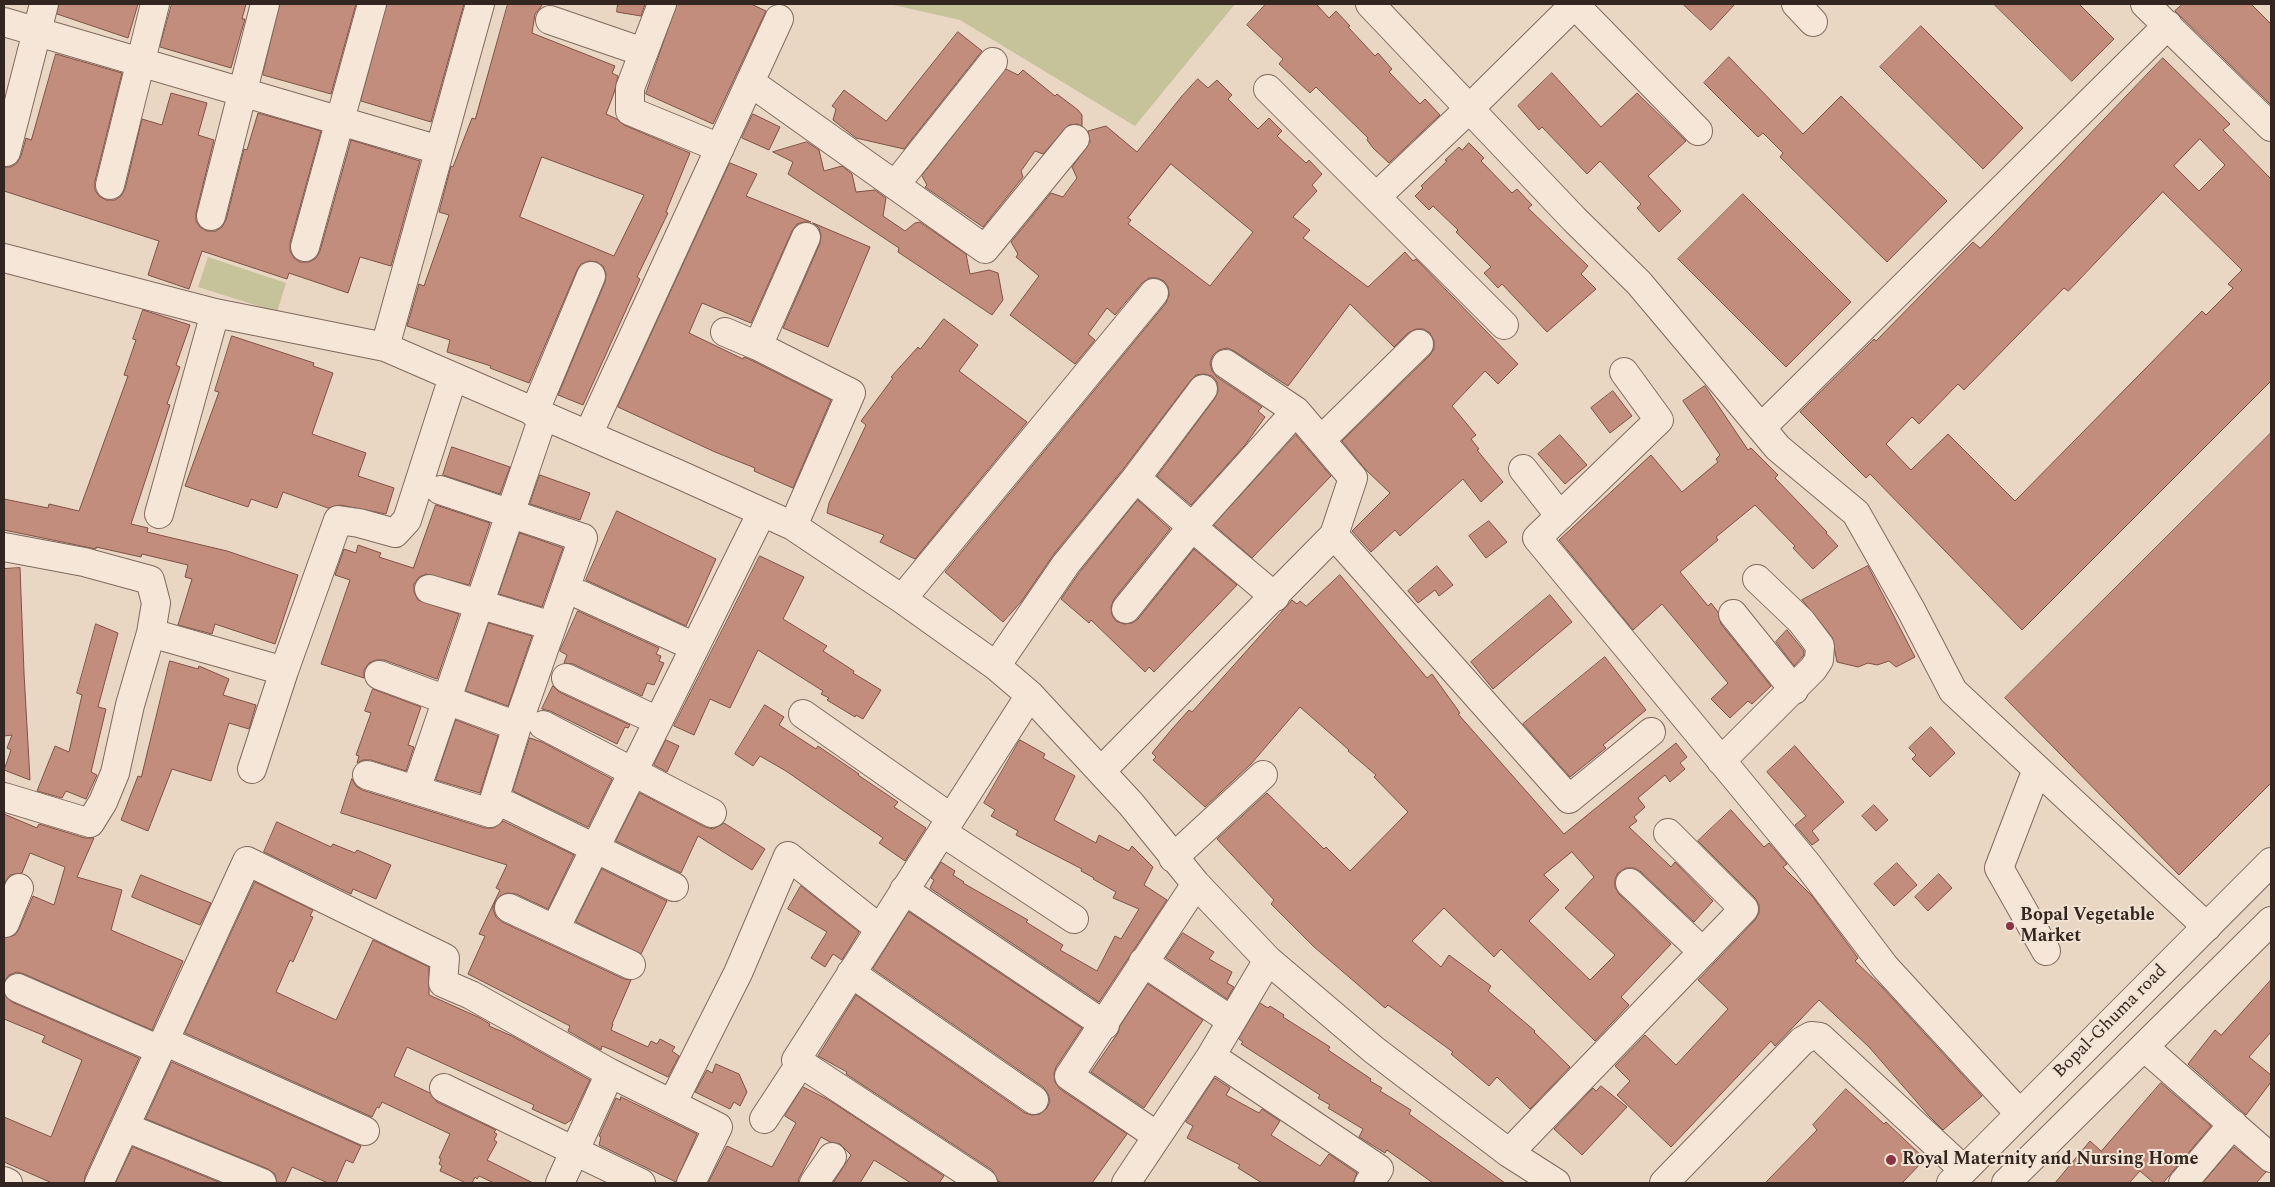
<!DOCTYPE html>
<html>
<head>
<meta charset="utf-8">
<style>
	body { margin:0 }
	#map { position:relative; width:2275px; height:1187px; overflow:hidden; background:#e9d7c4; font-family:Spectral,serif }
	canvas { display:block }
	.frame { position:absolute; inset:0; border:5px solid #33251f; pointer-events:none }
</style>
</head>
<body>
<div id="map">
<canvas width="2275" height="1187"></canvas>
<div class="frame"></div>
</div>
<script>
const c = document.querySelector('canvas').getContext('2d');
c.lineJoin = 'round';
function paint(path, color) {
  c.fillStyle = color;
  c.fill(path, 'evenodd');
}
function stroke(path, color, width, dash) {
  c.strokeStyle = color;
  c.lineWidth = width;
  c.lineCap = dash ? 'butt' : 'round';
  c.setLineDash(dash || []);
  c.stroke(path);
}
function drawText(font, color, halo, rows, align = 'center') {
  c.font = font + ' Spectral,serif';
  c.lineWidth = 4;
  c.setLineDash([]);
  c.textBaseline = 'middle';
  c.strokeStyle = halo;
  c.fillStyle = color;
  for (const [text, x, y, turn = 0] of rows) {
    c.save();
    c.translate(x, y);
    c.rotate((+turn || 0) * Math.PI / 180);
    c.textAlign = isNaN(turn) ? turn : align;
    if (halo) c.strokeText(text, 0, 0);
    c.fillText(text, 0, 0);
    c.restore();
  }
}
const green = new Path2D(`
	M889 4H1235L1135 126 960 20Z
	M208 257 286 283 277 312 198 287Z`);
const building = new Path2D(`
	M59 4H138L128 38 57 14Z
	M172 4H246L242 19H245L231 68 160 47Z
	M280 4H356L331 94 263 75Z
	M387 4H464L431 122 361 101Z
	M508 4H543L535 14 532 33 615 66 612 73 618 76 614 93 606 114 617 119 624 125 690 153 666 212 668 213 637 277 640 279 583 405 558 395 605 282 606 274 603 266 597 262 589 261 581 264 577 270 529 383 490 368 491 366 447 352 450 340 407 326 419 284 424 286 449 215 439 212 451 166 453 167 472 118 475 119ZM542 157 644 195 614 256 520 217Z
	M618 4H645L641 16 617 12Z
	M677 4H751L766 11 713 124 646 94Z
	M1266 4H1316L1329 18 1336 11 1350 26 1348 27 1375 56 1378 53 1392 69 1389 72 1420 104 1425 99 1440 115 1389 163 1373 148 1367 140 1368 138 1316 87 1310 93 1279 64 1283 59 1247 25Z
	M1683 4H1735L1711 30Z
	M1994 4H2079L2114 39 2072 81Z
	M2183 4H2251L2271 24V105L2175 11Z
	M1921 26 2023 128 1983 169 1880 67Z
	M958 32 982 51 904 149 856 138 833 120 836 109 832 106 844 90 886 121Z
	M56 54 122 73 95 181V190L99 196 106 200H115L121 196 125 189 142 119 162 125 171 93 207 103 198 135 214 140 196 213V221L200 227 207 231H216L222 227 226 220 244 149 247 150 258 113 321 131 290 243V251L294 258 300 262H309L316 258 320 251 351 140 420 161 391 266 360 257 348 293 289 273 287 279 202 251 189 289 148 275 159 241 4 191V167H11L17 163 21 156 26 138 31 140Z
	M1729 57 1803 134 1841 96 1947 201 1887 262 1780 157 1783 153 1763 133 1758 137 1704 83Z
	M2163 58 2230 124 2223 130 2271 179V381L2022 630 1870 474 1866 478 1800 412 1874 339 1876 341 1973 242 1980 248ZM2200 139 2225 165 2199 191 2174 166ZM2163 192 2242 270 2228 284 2233 288 2206 315 2202 311 2015 501 1948 434 1911 470 1886 444 1912 417 1919 424 1958 384 1964 390 2064 288 2068 291Z
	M1006 69 1018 75 1023 70 1055 96 1057 94 1078 110 1082 115V126L1077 124 1069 125 1043 154 1035 151 1021 171 1023 177 983 227 925 187 927 185 922 176Z
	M1552 73 1601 127 1637 93 1686 141 1648 176 1681 211 1659 232 1637 208 1641 204 1600 161 1587 174 1542 127 1539 130 1518 106Z
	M1198 79 1208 88 1217 80 1232 95 1228 99 1258 129 1269 118 1282 131 1277 136 1306 163 1309 160 1322 174 1312 185 1317 191 1293 217 1310 230 1303 238 1368 287 1405 252 1413 261 1416 259 1518 364 1498 384 1485 371 1452 406 1476 435 1471 439 1479 449 1477 450 1503 482 1481 502 1463 479 1400 536 1395 530 1371 552 1352 531 1390 493 1365 469 1342 441 1430 355 1434 349V341L1430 333 1423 329H1416L1408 333 1394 347 1350 304 1288 386 1234 351 1227 348 1219 350 1213 355 1210 363 1212 371 1217 377 1262 407 1258 411 1265 417 1245 445 1191 505 1157 476 1215 398 1218 391 1217 382 1212 376 1204 374 1196 375 1191 380 1124 468 1054 554 1021 602 1003 622 945 572 1166 303 1169 295 1168 287 1164 281 1157 278H1149L1142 283 1115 315 1107 308 1088 334 1095 340 1075 364 1010 315 1039 276 1016 257 1018 254 1011 242 1051 193 1063 197 1077 178 1072 167 1090 142 1088 131 1106 126 1137 152 1182 96ZM1171 164 1253 232 1210 286 1128 224 1131 220 1128 218Z
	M753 114 780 127 769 150 742 138Z
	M807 142 819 150 824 171 842 166 852 174 856 192 875 190 886 198 883 216 905 231 915 223 920 222 966 254 970 274 989 270 998 273 1003 300 992 315 898 252 899 248 788 174 793 162 773 152Z
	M1469 143 1484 158 1481 161 1512 193 1517 189 1532 205 1528 208 1588 266 1581 274 1596 289 1547 332 1502 284 1498 288 1484 273 1491 267 1456 232 1458 230 1433 206 1429 210 1415 196 1423 188 1421 186 1447 161 1445 160 1459 147 1462 150Z
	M730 163 757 174 746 196 811 222H804L797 224 792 231 751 323 702 303 689 333 743 359 744 357 751 360 831 400 793 488 754 471 755 468 715 452 618 407Z
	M1743 194 1851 302 1786 367 1678 259Z
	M813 223 870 247 828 347 783 328 820 243 821 235 819 228Z
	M143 310 190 325 176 365 180 367 167 404 170 405 131 524 148 528 147 532 227 551 298 575 275 644 215 624 212 634 178 625 192 579 185 577 188 565 142 554 141 557 96 547V549L4 530V499L48 508 49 504 79 511 128 376 124 375 136 340 133 339Z
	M944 319 978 345 959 371 1027 422 915 559 880 542 884 535 827 513 829 503 866 425 861 421 893 378 891 377 918 347 920 349Z
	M232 336 314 363 313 366 333 373 312 434 366 453 358 476 394 488 386 514 340 505 328 508 283 492 277 508 251 499 248 507 185 486 219 392 215 391Z
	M1705 386 1748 450 1751 448 1778 475 1775 478 1827 532 1826 533 1838 546 1813 569 1793 548 1795 546 1755 505 1716 537 1718 540 1680 572 1708 606 1711 603 1718 612 1721 624 1771 686 1752 704 1748 701 1730 718 1711 699 1728 683 1662 604 1633 630 1559 540 1651 455 1682 492 1718 462 1716 459 1720 455 1683 401Z
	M1613 391 1632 416 1610 433 1591 408Z
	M2271 433V783L2179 875 2005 698Z
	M1296 435 1331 476 1252 558 1214 525Z
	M1560 435 1587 465 1565 484 1538 454Z
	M452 447 510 467 500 494 443 475Z
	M540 475 590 493 580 520 530 504Z
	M1138 500 1170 529 1114 599 1111 607 1112 615 1116 621 1124 624 1132 623 1138 619 1194 549 1237 585 1154 672 1149 667 1145 672 1091 620 1089 623 1061 599 1079 573Z
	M436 505 490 523 469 585 426 574 419 577 414 584V592L418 600 459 614 437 679 384 660H376L369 663 364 670V678L321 664 350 580 335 575 344 549 356 553 358 545 381 553 379 557 413 568Z
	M617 511 716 559 686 626 586 580Z
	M1489 521 1507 542 1486 558 1469 536Z
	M520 533 563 548 542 607 499 594Z
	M760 556 804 577 783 619 827 646 823 651 854 671 853 673 881 690 863 719 856 715 855 717 827 700 829 698 821 694 823 691 758 650 730 708 710 699 694 735 674 726Z
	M1437 566 1453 585 1439 596 1435 590 1418 603 1408 591Z
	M1868 566 1915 657 1896 667 1889 661 1877 665 1868 663 1858 667 1837 662 1832 637 1802 600Z
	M20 568 24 673 30 780 4 770 11 750 7 748 12 735 4 736V569Z
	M1340 575 1427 678 1432 674 1460 713 1458 714 1564 834 1676 743 1687 757 1680 763 1685 769 1670 782 1665 775 1638 798 1645 807 1634 817 1637 821 1629 827 1671 867 1675 862 1713 901 1694 922 1640 871 1634 868H1626L1618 873 1615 879V887L1619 894 1671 944 1621 997 1629 1005 1595 1041 1501 949 1494 957 1444 908 1412 941 1441 967 1449 955 1491 986 1488 991 1535 1031 1534 1032 1570 1067 1530 1109 1497 1077 1489 1086 1451 1054 1453 1052 1388 1005 1385 1008 1313 946 1271 904 1274 900 1217 839 1267 793 1324 849 1326 847 1350 871 1408 812 1374 777 1376 775 1348 751 1349 750 1300 707 1251 764 1205 807 1153 760 1156 757 1152 753 1172 729 1189 710 1192 712 1292 600 1297 604 1300 601 1306 606ZM1572 852 1594 877 1565 908 1615 955 1590 980 1529 921 1559 890 1544 875Z
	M1550 595 1572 622 1493 689 1471 662Z
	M578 611 659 648 656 654 661 656 659 661 664 663 654 685 647 683 642 696 573 664 564 663 567 655 560 651Z
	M489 623 532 636 508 706 466 691Z
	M96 624 118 633 98 707 106 709 91 772 97 775 86 799 66 791 62 798 37 791 55 746 69 752 82 695 77 693Z
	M1787 630 1804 651V655L1794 666 1776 642Z
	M1605 657 1646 710 1603 745 1606 748 1570 777 1523 724Z
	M170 661 198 669 199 666 229 679 223 695 256 705 249 729 229 723 211 781 172 769 148 831 121 820 138 776 141 777Z
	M553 686 559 692 630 725 628 728 625 727 617 744 550 711 542 709Z
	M373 689 421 707 408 745 414 747 406 771 371 760H363L357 763 359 756 356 755 371 713 365 711Z
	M765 705 784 717 779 725 816 749 818 746 859 774 858 775 898 802 894 807 926 828 905 861 879 843 883 838 786 771 760 756 753 766 735 754Z
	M456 720 498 736 480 793 436 780Z
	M1931 727 1955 753 1930 777 1912 759 1916 755 1909 748Z
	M530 738 542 742 612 779 588 827 513 791Z
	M666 740 679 746 667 772 654 765Z
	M1020 740 1045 754 1043 758 1075 776 1054 820 1096 843 1099 835 1129 851 1132 846 1153 867 1144 885 1167 900 1099 1002 930 888 934 880 931 878 941 862 955 871 953 875 964 882 963 883 1028 920 1026 922 1063 945 1060 950 1097 971 1115 936 1121 939 1139 909 1113 898 1116 892 1093 879 1094 878 1081 871 1082 869 1016 835 1018 831 991 816 995 810 984 803Z
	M1795 746 1844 802 1812 831 1819 840 1812 845 1795 825 1806 816 1767 772Z
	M352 779 356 786 362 790 485 828H494L503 821 574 855 548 909 516 894 507 893 500 896 495 902 493 909 496 917 502 922 624 979 631 980 612 1024H613L611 1030 648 1047 651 1041 657 1044 660 1039 675 1047 672 1051 679 1056 668 1077 612 1050 602 1046 601 1050 568 1031 570 1026 468 974 485 936 479 934 500 890 496 888 507 865 341 813Z
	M640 793 705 827 713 829 724 823 765 849 752 870 698 836 681 873 616 841Z
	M1874 805 1888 820 1876 831 1862 816Z
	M1731 810 1764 847 1769 843 1787 864 1783 867 1812 896 1858 958 1855 961 1882 987 1982 1096 1943 1130 1929 1116 1869 1047 1819 1000 1775 1046 1771 1041 1671 1147 1617 1095 1630 1081 1615 1066 1645 1035 1676 1065 1728 1009 1698 980 1755 920 1759 913V905L1755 898 1698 841Z
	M4 814 37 828 39 824 85 838H94L77 877 122 890 111 930 183 961 152 1030 24 974 17 972 9 975 4 982V938L15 935 19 929 33 896 54 905 65 867 30 853 22 873 10 875 4 884Z
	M277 822 331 847 333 844 355 853 357 850 391 865 376 899 353 889 351 894 264 852Z
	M1897 863 1917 885 1894 906 1874 884Z
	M602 869 667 901 641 954 576 922Z
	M1939 874 1952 888 1928 911 1915 897Z
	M141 875 211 903 200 925 132 897Z
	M255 882 313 910 310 916 313 917 293 962 290 960 276 992 336 1020 373 940 429 967V995L478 1017 490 1024 489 1026 512 1036 590 1080 571 1120 565 1124 532 1109 534 1105 407 1047 394 1076 430 1093 437 1102 496 1130 494 1132 497 1134 494 1140 497 1142 487 1160 533 1183H494L479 1176 477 1179 475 1177 472 1183H466L440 1171 442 1166 439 1164 441 1159 439 1158 450 1134 382 1102 379 1108 377 1107 372 1117 185 1033Z
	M801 886 859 932 842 960 833 954 825 967 811 958 827 932 788 909Z
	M909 912 1082 1028 1056 1067 1054 1074 1055 1082 1060 1089 1127 1134 1092 1183H1002L998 1181 992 1170 846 1074 847 1072 818 1056 856 995 1025 1113 1032 1115 1040 1114 1047 1108 1050 1101 1048 1094 1043 1087 873 969Z
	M1183 933 1214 952 1209 959 1232 972 1227 983 1234 987 1227 999 1166 958Z
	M2271 980V1032L2249 1057 2271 1075V1082L2246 1115 2188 1064 2215 1030 2221 1035Z
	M1148 984 1203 1020 1144 1108 1091 1072 1118 1033 1120 1026Z
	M4 993 12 1002 139 1058 85 1176 84 1183H52L4 1162V1117L51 1137 82 1060 42 1042 45 1036 4 1019Z
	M1260 1003 1268 1008 1270 1006 1284 1015 1283 1017 1330 1047 1328 1050 1371 1079 1370 1081 1382 1088 1380 1091 1411 1110 1409 1114 1505 1183H1433L1387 1150 1385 1153 1359 1137 1363 1129 1328 1108 1330 1105 1318 1098 1320 1095 1241 1044 1243 1042 1239 1039Z
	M172 1062 361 1146 353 1163 346 1160 336 1183H328L292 1167 285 1183H277L275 1174 268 1169 146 1119Z
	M716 1064 739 1074 747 1092 740 1106 734 1102 730 1109 695 1092 707 1070 712 1073Z
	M1215 1078 1230 1088 1226 1095 1259 1113 1262 1109 1280 1121 1271 1135 1320 1166 1329 1154 1357 1173 1353 1183H1262L1238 1168 1240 1165 1187 1138 1193 1126 1186 1122Z
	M2161 1083 2211 1126 2163 1183H2154L2140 1171 2129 1183H2055L2090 1141 2101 1151Z
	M1601 1086 1627 1107 1582 1155 1554 1129 1593 1088 1596 1091Z
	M803 1087 829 1100 944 1176 939 1183H911L874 1160 860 1183H833L851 1155 840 1144 830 1142 821 1137 798 1180 799 1183H708L727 1146 772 1167 796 1123 785 1116Z
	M1846 1089 1884 1124 1886 1122 1925 1159 1902 1183H1765L1817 1130 1813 1125Z
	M621 1097 697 1134 676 1182 599 1145 601 1137 599 1136 616 1098 620 1100Z
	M133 1147 221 1183H116Z
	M2234 1147 2266 1172 2256 1183H2203Z`);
const minor = new Path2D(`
	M662 4 630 88V111L720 148
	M1370 4 1574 219 1639 283 1778 448 1856 513 1911 610 1953 691 2207 927
	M1574 4 1698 131
	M1796 4 1813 22
	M2145 4 2271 127
	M550 20 643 52
	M4 22 439 150
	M750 82 985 249 1075 139
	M1268 89 1376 197
	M6 152 44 4
	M110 185 155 4
	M895 185 993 62
	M211 216 265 4
	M305 247 372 4
	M4 258 215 313 385 347 676 473 793 526 902 599 996 666 1030 695 1131 804 1196 884 1268 960 1374 1050 1509 1153 1556 1183
	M1504 325 1376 197 1470 108 1575 4
	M725 332 758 346 851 393 793 526
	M758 346 806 237
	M385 347 480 4
	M1624 372 1659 420 1537 538 1807 864 1885 967 2019 1113
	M534 413 591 276
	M1761 428 2168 25
	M588 435 779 19
	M1321 440 1419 344
	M1523 469 1560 516
	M1136 478 1203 389
	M159 514 215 313
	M1334 535 1569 799 1651 732
	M4 547 84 562 150 580 156 603 151 633 284 671 338 520 359 523 395 533 407 520 453 377
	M429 589 552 626
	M581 595 695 647
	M1275 597 1192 527 1296 411
	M902 599 1154 293
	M1733 614 1794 690
	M996 666 1066 564 1136 478 1192 527 1126 609
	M379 675 517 726
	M566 678 658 721
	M803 714 951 818
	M543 725 712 813
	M1721 761 1813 669 1819 660 1820 646 1801 621 1757 579
	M252 769 284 671
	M2037 769 1999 868 2046 951
	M1101 771 1334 535 1353 478 1296 411 1226 364
	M367 775 490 813 517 726 583 538 440 490
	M416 790 543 417
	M4 797 90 823 103 802 115 773 130 705 151 633
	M509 806 674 887
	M942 832 1074 919
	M1173 858 1263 775
	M1630 883 1703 952
	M904 890 1105 1025
	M509 908 631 965
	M4 922 5 923 19 888
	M555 929 762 512
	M1143 962 1232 1021
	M851 973 1034 1100
	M18 988 160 1050
	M164 1041 365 1131
	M2144 1047 2271 1158
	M1211 1056 1379 1169 1369 1183
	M444 1088 641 1183
	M672 1104 738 973 788 856 880 929
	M764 1119 800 1064
	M125 1127 262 1183
	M1157 1136 1069 1076 1196 884
	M1509 1153 1744 909 1668 833
	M4 1181 8 1183
	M99 1183 247 861 445 958 443 983 471 995 610 1073 718 1127 691 1183
	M560 1183 610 1073
	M814 1183 832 1157
	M983 1183 796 1060 1030 695
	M1126 1183 1211 1056 1268 960
	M1664 1183 1802 1041 1811 1036 1820 1037 1964 1170
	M1951 1183 2271 862
	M2006 1183 2271 921
	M2183 1183 2233 1124`);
const markers = [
	[2010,926,5,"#8a3345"],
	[1891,1160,6,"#8a3345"]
];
const poiNames = [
	["Bopal Vegetable",2020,916],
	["Market",2020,937],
	["Royal Maternity and Nursing Home",1902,1160]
];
const streetNames = [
	["Bopal-Ghuma road",2111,1022,-45]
];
paint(green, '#c6c29a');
paint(building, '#c38d7e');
stroke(building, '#7e5145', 1);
stroke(minor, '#82695d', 30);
stroke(minor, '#f5e6d7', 28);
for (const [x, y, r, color] of markers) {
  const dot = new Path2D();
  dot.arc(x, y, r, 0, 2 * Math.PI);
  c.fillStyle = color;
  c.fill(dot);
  stroke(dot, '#f1e3d3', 2);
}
drawText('bold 18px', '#33251f', '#f1e3d3', poiNames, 'left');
drawText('18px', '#33251f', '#f1e3d3', streetNames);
</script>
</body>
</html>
